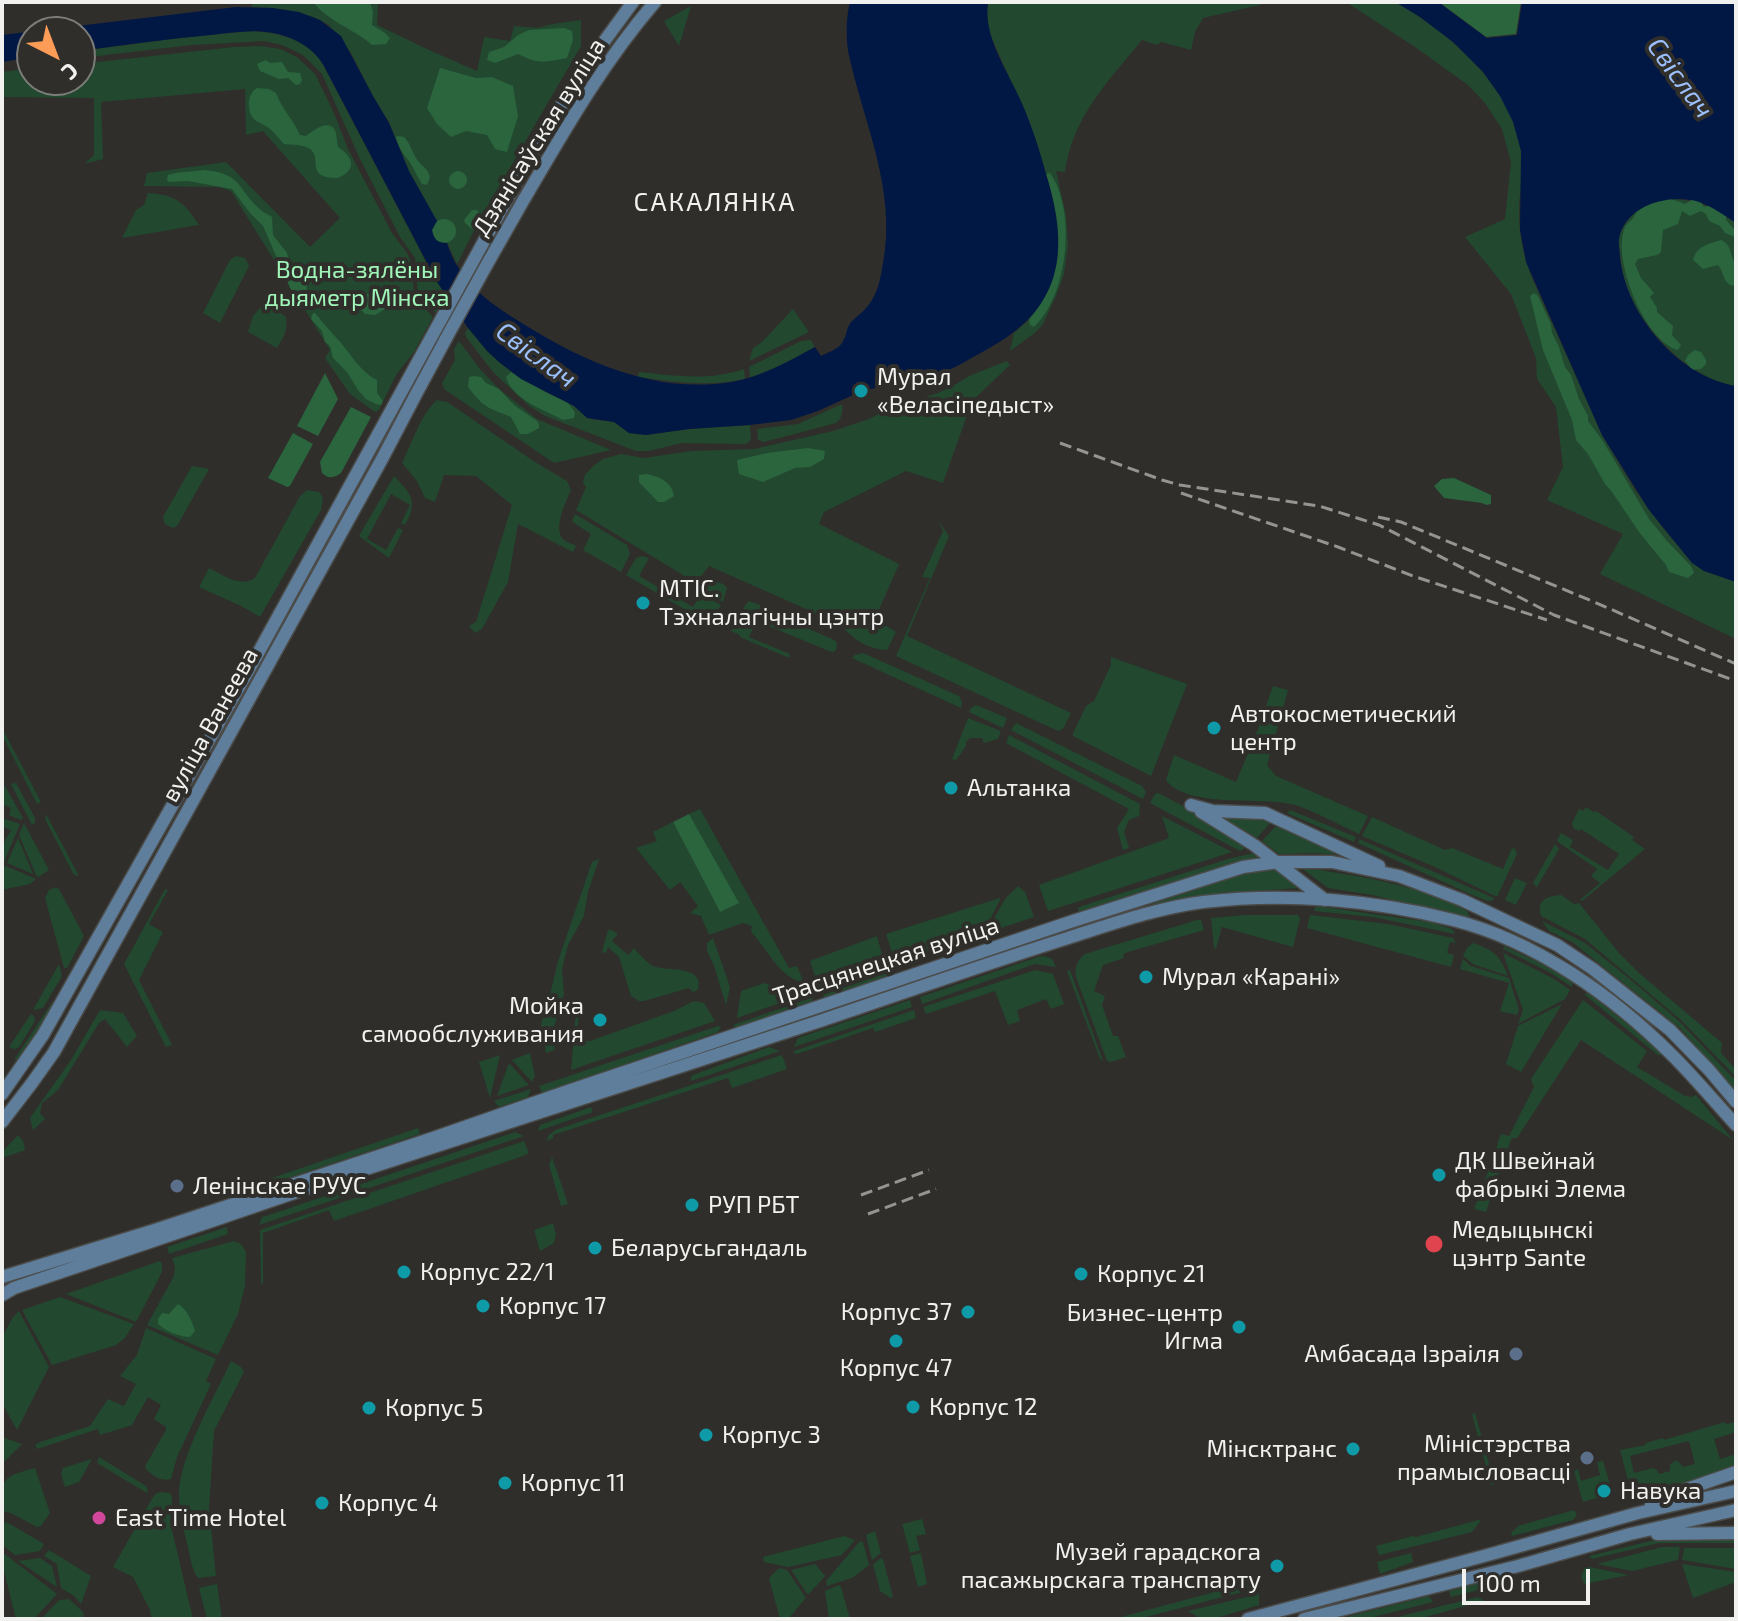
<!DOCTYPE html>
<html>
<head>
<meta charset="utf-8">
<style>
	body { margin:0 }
	#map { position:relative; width:1738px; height:1621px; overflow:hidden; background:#2f2e2b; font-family:"Exo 2",sans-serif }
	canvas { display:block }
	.frame { position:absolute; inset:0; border:4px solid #f1f1ef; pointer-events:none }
	.north { position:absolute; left:16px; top:16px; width:80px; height:80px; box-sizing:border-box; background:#2f2e2b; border:2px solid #7d7c79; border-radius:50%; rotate:138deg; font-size:22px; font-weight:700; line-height:32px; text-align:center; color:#f1f1ef }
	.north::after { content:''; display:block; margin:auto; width:28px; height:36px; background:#fd9c56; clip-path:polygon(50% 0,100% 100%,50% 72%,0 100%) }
	.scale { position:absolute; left:1462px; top:1569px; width:128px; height:36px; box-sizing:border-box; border:4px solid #f1f1ef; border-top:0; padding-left:10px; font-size:24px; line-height:28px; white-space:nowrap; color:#f1f1ef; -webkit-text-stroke:6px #2f2e2b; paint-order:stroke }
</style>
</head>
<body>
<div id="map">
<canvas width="1738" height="1621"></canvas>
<div class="frame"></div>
<div class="north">С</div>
<div class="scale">100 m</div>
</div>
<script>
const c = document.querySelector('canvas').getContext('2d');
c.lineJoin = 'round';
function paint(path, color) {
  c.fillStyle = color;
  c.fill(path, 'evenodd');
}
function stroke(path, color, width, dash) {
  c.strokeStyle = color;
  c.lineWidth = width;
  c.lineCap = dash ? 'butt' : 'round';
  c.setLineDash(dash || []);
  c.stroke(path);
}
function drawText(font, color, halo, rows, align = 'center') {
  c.font = font + ' "Exo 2",sans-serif';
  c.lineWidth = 8;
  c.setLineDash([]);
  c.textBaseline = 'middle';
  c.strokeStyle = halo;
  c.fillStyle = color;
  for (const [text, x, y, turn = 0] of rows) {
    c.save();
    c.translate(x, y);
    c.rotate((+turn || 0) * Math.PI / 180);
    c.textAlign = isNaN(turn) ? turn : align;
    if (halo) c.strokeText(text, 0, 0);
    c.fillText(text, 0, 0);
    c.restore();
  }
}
const green = new Path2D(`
	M252 2H378L377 25 429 50 477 71 484 37 510 41 514 26 538 28 552 24 581 20V46L480 219 457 264 437 221 409 172 389 122 373 96 351 53 329 25 320 20 311 16 273 8 252 7Z
	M988 2H1264L1260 5 1203 18 1195 32 1191 50 1161 42 1157 45 1142 40C1109 80 1072 118 1065 172L1056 171 1066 216 1068 245 1064 274 1056 296 1043 324 1036 332 1010 351 1014 333 1029 320 1053 195 1030 124 989 32 987 13Z
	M1346 2C1359 2 1384 0 1395 2 1404 5 1414 13 1421 18 1466 49 1514 94 1521 152 1524 172 1519 193 1519 213 1519 236 1524 257 1532 278L1602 435 1635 490 1662 527 1693 563 1704 571 1736 582V639L1600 574 1623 534 1547 500 1563 467 1556 407 1537 379 1536 358 1511 294 1465 237 1505 219 1511 162 1502 129 1485 103 1468 85 1415 47Z
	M691 6 679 46 664 21Z
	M250 31C276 32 303 38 320 59L433 275 445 294 436 313 418 295 415 258 400 237 360 159 322 74 303 55 282 45 264 41 192 45 80 58V51L180 38Z
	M261 46 280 49 297 57 315 74 334 113 348 149 392 233 407 253 412 265 414 296 433 317 414 352 396 375 379 410 375 412 350 394 325 358 330 350 231 191 219 187 144 186 147 173 226 162 310 247 340 218 263 131 246 135 245 89 101 102 103 159 84 164 94 155V98L2 97V72L32 68V80H80V64L234 47Z
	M148 193C176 195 184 202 199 225L122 238 136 210 144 205Z
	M1674 199C1701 201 1714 208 1736 223V386C1694 380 1651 338 1633 302 1625 287 1621 270 1620 253 1619 249 1618 245 1618 241 1619 231 1630 215 1638 210 1649 204 1662 202 1674 199Z
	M236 256 245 258 249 266 220 323 203 313 230 260Z
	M271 305 286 317C288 330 284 337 277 348L248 332 253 316 262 306Z
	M793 309 809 332 749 361 753 348 762 342Z
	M468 328 499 362 521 379 574 406 591 419 614 422 629 433 646 435 689 429 750 425 751 440 746 444 682 443 649 451H636L545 416 529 406 493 372 466 337 465 333Z
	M811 340 815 347 791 361 750 378 749 367 801 341Z
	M459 341 480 369 499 389 537 419 611 450 554 463 444 389 442 383 455 360 454 349Z
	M1007 361 1010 365 972 401 943 483 906 471 824 512 819 524 899 564 875 619 896 632 887 650C869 650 851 638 840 624L709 566 696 583 576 510 586 487 583 483 585 475 593 466 603 459 621 454 644 458 692 451 754 449 833 431 869 419 895 405 936 394 953 386 969 376Z
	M744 369 745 379C709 387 674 382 638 377L639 372C674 376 710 381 744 369Z
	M437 400 447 402 535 462 567 481 571 490C566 502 552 529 564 540 565 541 575 545 576 546L573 552 518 524 508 582 482 629 475 633 469 626 476 622 512 505 476 476 444 475 435 502 425 498 417 481 402 463C411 445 422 412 437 400Z
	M842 404C843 411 842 419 836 423L764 442 758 440 757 429 798 424Z
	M192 466 209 469 177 526 173 528 165 524 163 517Z
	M394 476C412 494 418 502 405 525L401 523 410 505 391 494 367 539 386 550 398 528 403 530 389 558 359 536Z
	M307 490 319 492 323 498 321 510 260 617 241 606 199 587 209 568C223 575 240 588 255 578L300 496Z
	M575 514 627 545 630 554 621 572 583 550 591 534 574 523 572 521Z
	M938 520 949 536 907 636 1071 713 1063 729 1058 731 896 656 930 578 922 577 943 531Z
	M642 556 649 558 639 576 693 607 701 594 721 605 710 624 626 575 636 558Z
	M714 581 723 584 727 588 723 602 704 592 707 587Z
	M749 601 760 605 761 610 749 637 790 654 789 658 740 637V635L731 631 746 604Z
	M771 614H775L832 639 837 642 836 650 833 652 829 651 771 627 767 623 768 616Z
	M863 653 959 696 962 702 961 708 852 658 855 655Z
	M1111 657 1187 684 1151 776 1073 736V733L1086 706 1094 701 1111 665Z
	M1273 686 1288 690 1267 765 1276 776 1368 816 1359 834C1339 825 1311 809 1291 804 1258 797 1186 808 1166 780L1174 755 1236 782 1258 729Z
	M976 705 1007 718 1003 728 969 712 971 708Z
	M968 718 1001 731 998 739 984 743 982 738H970L966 742V746L956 760 952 759Z
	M1016 723 1142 786 1146 792 1143 799 1011 730Z
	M2 728 41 802 37 804 2 735Z
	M1009 735 1140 804 1139 816 1129 820 1124 832 1129 848 1123 850 1117 828 1129 809 1006 743Z
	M16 783 35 818V823L32 825 11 784Z
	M5 786 23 818 21 820 9 815 11 808 2 804V787Z
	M1158 793 1181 805 1245 848 1240 851 1150 803 1155 794Z
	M1586 807 1594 812 1596 811 1634 837 1632 840 1645 849 1582 901 1580 900 1600 883 1591 876 1597 869 1558 842 1557 840 1561 833 1573 840 1570 847 1608 870 1619 854 1581 829 1579 831 1573 828 1572 823 1579 809 1583 811Z
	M700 809 789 968 797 966 804 983C778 977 769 950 751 932L752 926 743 923 709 935 701 916 690 913 698 906 680 882 670 890 636 848 657 841 653 832 673 822 720 912 738 903 689 814Z
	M1290 810 1356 837 1354 842 1287 813Z
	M46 814 79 876 74 875 45 819Z
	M1162 816 1232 852 1048 911 1039 885 1169 838Z
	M1221 817 1262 819 1270 823 1257 838Z
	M1372 817 1445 850 1452 848 1503 869 1512 848 1515 849 1517 854 1497 897 1435 867 1362 836Z
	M2 818 20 824 4 862 2 861V846L11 830 2 826Z
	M24 823 49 870 38 877 36 875 19 835Z
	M1278 824 1348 855 1312 853 1279 854 1262 841Z
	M18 838 33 874 7 863Z
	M1359 839 1494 898 1492 901H1487L1470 894 1358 843Z
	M1555 844 1559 849 1537 887 1533 883Z
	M1254 853 1258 857 1229 864 1156 889 1080 913 1078 910 1079 907 1228 859Z
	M599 859 588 892 584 916 568 945 562 969 564 994 553 1030 555 1050 546 1053 541 1024 549 999 558 961 592 862Z
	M6 866 36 879 30 884 2 890V867Z
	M1300 867C1356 876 1416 883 1467 911L1470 918 1372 895 1328 888Z
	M1277 869 1300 888 1224 893 1155 906 1152 903 1239 875Z
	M1515 878 1527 883 1516 905 1505 900Z
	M1018 886 1025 892 1034 917 986 933 1005 899Z
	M56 887 59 889 84 936 67 968H64L45 898 49 890Z
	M165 889 168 890 149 924 163 932 139 980 172 1045 166 1047 124 964Z
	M1561 895 1574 904 1579 903 1619 953 1639 973 1722 1043 1721 1053 1736 1070V1077L1681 1020 1585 939 1541 916C1536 899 1548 896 1561 895Z
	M1000 898V900L983 933 895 962 886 934Z
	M1316 906 1430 922 1452 929 1455 934 1373 917 1314 911Z
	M1245 915H1298L1300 919 1293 947 1222 927 1216 949 1214 948 1211 918Z
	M1310 915 1388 924 1453 938 1456 943 1450 942 1447 953 1454 955 1451 967 1307 928Z
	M1197 920H1201L1204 930 1128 952 1123 954 1124 958 1103 965 1094 991 1105 996 1102 1005 1113 1036H1118L1126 1057 1111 1062 1107 1061 1076 977C1074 968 1077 960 1085 954Z
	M1542 921 1585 943 1631 980 1680 1022 1736 1081V1092L1680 1028 1572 942 1549 931Z
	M608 930H612L618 934 612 941 628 955 634 948C639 954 646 962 653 966 666 972 705 964 698 990L693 992 689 988 644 1001H639L631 996 619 957 608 947 606 953 602 952Z
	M877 936 885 966 819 989 810 961Z
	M713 938 730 987 726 1005 714 966 707 951V943Z
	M1473 943C1495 951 1499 954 1508 976L1473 964 1463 956 1467 948Z
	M1504 946 1542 964 1573 981 1572 987 1549 972 1503 949Z
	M1503 953 1554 979 1570 990 1565 999 1518 1024 1523 1010Z
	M1044 956 1052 959 1056 967 1035 964 922 1004 920 997 1038 957Z
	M1463 959 1471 966 1509 978 1519 1010 1517 1015 1500 1011 1509 983 1460 969Z
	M59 964 62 976 43 1008 33 1010Z
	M1035 970 1053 974 1064 1004 1051 1009 1046 999 1017 1010 1020 1021 1008 1025 995 991 926 1014 923 1007Z
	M1070 970 1103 1061 1100 1059 1067 971Z
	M889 972 890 978 825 1000 823 995Z
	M765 983 797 997 737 1018 741 991Z
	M1589 993 1662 1052 1659 1056 1584 994Z
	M811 998 813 1000 811 1004 741 1027 737 1028 733 1025Z
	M910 1000 912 1007 794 1047 798 1038Z
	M1583 1000 1647 1051 1637 1067 1685 1096 1692 1097 1696 1095 1733 1140 1581 1040 1517 1138H1512L1502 1163C1493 1155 1497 1144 1501 1134L1509 1136 1534 1087 1531 1079Z
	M694 1001 704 1003 715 1021 571 1070 576 1012 579 1015 577 1035 584 1041H590L674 1011Z
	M54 1002 56 1003 27 1049 21 1058 14 1060 51 1004Z
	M1562 1004 1521 1072 1506 1064 1518 1026Z
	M100 1010 123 1013 137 1036 127 1047 105 1019 99 1023 58 1090 42 1103 40 1113 45 1119 33 1130 30 1118 71 1060Z
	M914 1010 916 1018 875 1032 873 1028 797 1054 794 1053V1051Z
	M31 1014 34 1016 35 1021 19 1047 14 1049 9 1047Z
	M718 1026 721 1027 718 1032 542 1093 539 1086Z
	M769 1047 780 1051 691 1081V1077L693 1075Z
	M530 1053 535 1076 532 1082 512 1060Z
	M500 1055 490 1098 479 1062Z
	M782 1055 787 1069 732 1088 728 1078 553 1135V1138L547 1141 548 1136 555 1130Z
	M509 1063 529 1085 497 1096Z
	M531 1089 528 1097 499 1107 494 1101Z
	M591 1107 593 1112 538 1131 540 1125Z
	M418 1128 420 1134 255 1189 249 1190 246 1187Z
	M515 1132 524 1136 259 1225 262 1217 269 1215Z
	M18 1135 23 1141 25 1150 2 1158V1152Z
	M524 1141 529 1153 523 1156 334 1221 329 1210 263 1233V1284L261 1283 260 1230Z
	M552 1157 568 1204 561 1206 549 1165Z
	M1491 1164 1501 1168 1486 1212 1474 1209Z
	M553 1223 556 1234 554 1243 540 1251 534 1230Z
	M227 1227 228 1234 169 1254 167 1247Z
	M234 1241 241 1244 246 1252 245 1286 238 1314 218 1355 147 1325 174 1276 175 1267 172 1258Z
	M160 1261 162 1264V1272L136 1322 66 1294Z
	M60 1297 134 1324 125 1338 116 1345 52 1365 22 1310Z
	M19 1311 49 1367 17 1430 2 1403V1337L13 1317Z
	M146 1328 216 1359 206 1381 211 1384 177 1457 171 1479C162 1482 152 1476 146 1469L145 1466 166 1430V1427L154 1419 161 1405 148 1397 132 1425 100 1435 98 1429 37 1449 35 1445 40 1442 90 1426 108 1399 124 1406 136 1384 120 1376 137 1355Z
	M231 1361 241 1367 244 1372 214 1431 209 1508 216 1576 198 1578C191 1569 190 1555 187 1543 183 1528 179 1510 179 1494 179 1457 215 1396 231 1361Z
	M1475 1413 1493 1479 1512 1475 1511 1470 1515 1469V1480L1491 1485 1472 1414Z
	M1725 1422 1726 1424 1736 1422V1432L1714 1439 1720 1459 1736 1454V1464L1641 1500 1632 1495 1620 1450 1646 1445V1443L1663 1438 1664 1440ZM1689 1441 1695 1464 1683 1467 1677 1460 1670 1464V1471L1659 1474 1657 1470 1653 1468 1634 1473 1630 1456Z
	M2 1437 22 1444 2 1464Z
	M99 1457 146 1486 148 1491 147 1493 97 1463Z
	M92 1459 79 1482 65 1487 61 1474 63 1468Z
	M1603 1461 1611 1488 1606 1490 1607 1495 1583 1502 1574 1471 1578 1469 1581 1481 1600 1475 1597 1462Z
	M35 1468 50 1513 41 1526 37 1527 11 1513 2 1511C2 1477 2 1477 35 1468Z
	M161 1492 170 1493 172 1497 171 1526 193 1619H152L150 1610 133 1577 113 1567 153 1497 157 1493Z
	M1574 1510 1577 1515 1573 1520 1512 1536 1511 1533 1518 1526Z
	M922 1519 926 1534 916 1536 920 1550 910 1553 902 1524Z
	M1482 1519 1472 1532 1379 1555 1376 1546 1413 1536 1416 1537Z
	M2 1521 10 1524 44 1544 40 1551 15 1555 2 1545Z
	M875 1531 881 1553 872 1560 866 1535Z
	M844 1536 855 1540 842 1555 788 1567 764 1562 763 1557Z
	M1659 1539H1736V1543H1659L1592 1559 1589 1556Z
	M860 1541 863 1542 869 1565 852 1578 827 1586 826 1581Z
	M1662 1547H1680L1678 1560 1632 1571 1597 1564Z
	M1684 1548H1733L1736 1551V1569L1682 1560Z
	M49 1550 91 1576 81 1604 74 1596 61 1588 57 1564 44 1556Z
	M2 1552 57 1594 34 1619H16L2 1563Z
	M921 1553 927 1584 918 1587 910 1556Z
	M1411 1553 1413 1562 1380 1574 1377 1562Z
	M40 1558 52 1566 57 1587 18 1561Z
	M881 1558 883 1559 893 1597 891 1598 880 1591 873 1564Z
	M815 1564 825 1576 808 1595 791 1570Z
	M1682 1564 1736 1572V1582L1693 1598Z
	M1589 1567 1629 1575 1584 1584 1581 1576 1585 1568Z
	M779 1568 787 1570 806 1598 788 1619H780L769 1578Z
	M1489 1581 1490 1587 1451 1597 1449 1591Z
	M1252 1582 1254 1589 1138 1619H1121V1617Z
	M217 1584 222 1619H207L199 1588Z
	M839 1585 841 1587 850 1619H829L825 1591Z
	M1259 1594V1605L1213 1619H1201L1188 1611Z
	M1429 1596 1433 1602 1365 1619H1338Z
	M1478 1597 1484 1601 1418 1619H1389Z
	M69 1599 83 1612 84 1619H41L59 1600Z`);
const forest = new Path2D(`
	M313 2H370L373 12 372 25 385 33 390 38 386 44 372 45C354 29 329 22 313 2Z
	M1439 2H1521L1516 34 1486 37Z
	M564 28 572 31 573 40 567 58C544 62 540 65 518 54L495 63 487 60 489 52 504 47 518 35 529 30Z
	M266 60 270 63 282 62 288 72 300 73 302 80 300 84 296 85 288 78 279 79 260 71 257 64Z
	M440 68 476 78 492 77 513 86 518 116 507 152 495 149 487 135 466 131 451 137 437 124 427 108Z
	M257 88 269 89 276 93C283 111 293 119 300 135L306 136C314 130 331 117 336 133 337 138 337 143 338 147 353 157 358 169 338 178 304 178 323 159 310 149 303 144 292 145 284 144 279 139 275 133 270 129 265 124 257 123 253 118 246 108 248 93 257 88Z
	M397 136 404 137C411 144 412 153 418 161 423 167 427 168 430 177L427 185 422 184C418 178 415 171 411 164 404 154 400 151 396 138Z
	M205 170C244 174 237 190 261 210 264 213 268 214 272 217L273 235 287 253 290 265 307 285 306 300 297 297 290 288 263 226 250 213 232 189 188 181 169 182 167 180 168 175 175 173Z
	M449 180a9 9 0 1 1 18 0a9 9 0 1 1-18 0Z
	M1050 173C1077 211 1068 296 1034 327L1030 325 1029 320C1067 274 1063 228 1046 174Z
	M1666 197 1685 204 1693 199 1700 200 1704 207 1710 205 1726 210V220L1736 231V246L1735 237 1725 233 1720 226 1709 221 1706 214 1701 211 1690 216 1682 211 1678 224 1663 230 1661 252 1657 255 1638 259 1635 264 1641 278 1654 293 1650 297 1657 308V312L1673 326 1672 335 1681 345 1678 350C1645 342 1611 258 1625 227 1626 224 1632 220 1633 218 1636 214 1637 210 1638 206Z
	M472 210H477L483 220 478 228 472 229 465 223 464 220Z
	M432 231a12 12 0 1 1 24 0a12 12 0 1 1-24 0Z
	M1721 240C1733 245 1729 256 1736 264V286C1722 285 1725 273 1718 265L1703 269 1693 260C1697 246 1708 244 1721 240Z
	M374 293C382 296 387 300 385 309L375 315 365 314 358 306 361 295Z
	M1534 293 1538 296 1551 324 1552 333 1559 347 1565 367 1571 375 1579 399 1588 416V421L1603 441 1649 519 1667 541 1691 566 1694 573 1688 578 1669 572 1666 565 1639 532 1612 492 1605 484 1588 454 1576 440 1572 420 1543 350 1530 296Z
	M313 313H315C323 323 332 333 341 343 351 355 362 373 377 380V393L383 401 381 405 376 404 366 399 358 390 347 372 333 358 330 346 325 342 322 331 311 319Z
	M1695 350 1701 352 1706 360V364L1701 369 1692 370 1685 361 1688 355Z
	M511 372 545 392 567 402 575 412 574 418 563 420 557 417C539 408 512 398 506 377Z
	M325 373 338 399 318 436 297 426Z
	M474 376 481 377 486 383 499 389 514 405 537 421 539 424V428L528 434H520L511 417C487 407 485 409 468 387L469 377Z
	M351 407 371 417 341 473C335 478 328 479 322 473L320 462Z
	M293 433 313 444 290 486 287 487 268 478Z
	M808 448 825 451 824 459 810 467 795 468 763 482 739 474 737 460 767 453Z
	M647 474C660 477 672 482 674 496L664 502H658L639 482V475Z
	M1454 478 1491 495V504L1486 505 1482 503 1444 498 1434 486 1442 479Z
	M689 814 739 903 720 912 673 822Z
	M178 1304C187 1309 192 1321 195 1331L190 1337C180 1337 165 1331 158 1324V1319L162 1313 169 1314Z`);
const water = new Path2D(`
	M850 2H988C983 36 1006 68 1020 99 1031 123 1039 148 1046 174 1070 252 1063 309 986 350 967 360 947 374 925 378 913 381 901 380 889 383 880 385 874 390 866 389L818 411 791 420 750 425 689 429 646 435 629 433 614 422 587 418 574 406 521 379 499 362 487 351 468 328 437 282 324 66C313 47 294 37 273 33 253 29 231 33 211 35 167 39 124 45 80 51V32H32V57L2 62V35L236 7 273 8 299 12 320 20 341 36 373 96 389 123 409 171 437 221 432 230C434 239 437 243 447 243 450 252 454 262 460 270 475 294 501 310 525 325 586 363 657 394 731 382 761 377 789 361 815 347L821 356C827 353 838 349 842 343 847 336 846 327 852 321 860 314 868 308 873 298 879 288 881 275 883 263 897 189 863 122 848 51 846 34 846 19 850 2Z
	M1395 2H1438L1487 38 1517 35 1522 2H1736V223C1724 215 1713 207 1699 202 1670 193 1625 205 1619 239 1618 244 1620 251 1620 257 1626 314 1677 376 1736 386V582L1704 571 1692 563 1649 510 1602 435 1526 262 1520 230 1521 151 1513 122 1500 96 1483 72 1453 42 1420 17Z`);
const major = new Path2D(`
	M1191 805 1213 811 1265 813 1379 866
	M1201 812 1254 845 1325 900
	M2 1094 43 1035 256 657 540 139 584 69 633 2
	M2 1122 32 1083 54 1052 382 459C427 372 474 286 523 201 563 133 603 62 655 2
	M2 1277 155 1230 433 1138 568 1091 1073 921 1243 867 1278 862H1332L1399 876 1462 900 1557 945 1593 969 1670 1030 1709 1070 1736 1102
	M2 1295 14 1288C117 1254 220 1218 323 1183 489 1129 655 1076 820 1021 903 993 985 964 1068 938 1112 924 1157 908 1203 902 1285 892 1373 900 1453 920 1536 941 1613 996 1673 1056 1695 1078 1715 1102 1736 1125
	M1651 1505 1667 1496 1736 1472
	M1657 1534 1736 1533
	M1248 1619 1484 1556 1638 1513 1736 1491
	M1304 1619 1518 1566 1630 1534 1736 1510`);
const rail = new Path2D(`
	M1060 443 1162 480 1180 485 1319 506 1379 525 1554 615 1736 681
	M1181 493 1338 547 1413 576 1547 620
	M1378 517 1401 522 1592 601 1736 664
	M861 1195 929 1170
	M868 1214 936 1189`);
const markers = [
	[861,391,8,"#0f9aa8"],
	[643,603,8,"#0f9aa8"],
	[1214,728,8,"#0f9aa8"],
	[951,788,8,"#0f9aa8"],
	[1146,977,8,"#0f9aa8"],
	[600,1020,8,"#0f9aa8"],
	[1439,1175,8,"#0f9aa8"],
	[177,1186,8,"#5c6f8a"],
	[692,1205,8,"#0f9aa8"],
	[1434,1244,10,"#e0444e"],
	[595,1248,8,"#0f9aa8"],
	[404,1272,8,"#0f9aa8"],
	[1081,1274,8,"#0f9aa8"],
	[483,1306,8,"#0f9aa8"],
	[968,1312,8,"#0f9aa8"],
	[1239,1327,8,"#0f9aa8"],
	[896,1341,8,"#0f9aa8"],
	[1516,1354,8,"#5c6f8a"],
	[913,1407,8,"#0f9aa8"],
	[369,1408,8,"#0f9aa8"],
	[706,1435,8,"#0f9aa8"],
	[1353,1449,8,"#0f9aa8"],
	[1587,1458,8,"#5c6f8a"],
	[505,1483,8,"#0f9aa8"],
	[1604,1491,8,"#0f9aa8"],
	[322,1503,8,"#0f9aa8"],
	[99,1518,8,"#d1479c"],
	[1277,1566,8,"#0f9aa8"]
];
const streetNames = [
	["Дзянісаўская вуліца",539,137,-58],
	["вуліца Ванеева",210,725,-61],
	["Трасцянецкая вуліца",886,961,-18]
];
const parkNames = [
	["Водна-зялёны",357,270],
	["дыяметр Мінска",357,298]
];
const poiNames = [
	["Мурал",877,377],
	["«Веласіпедыст»",877,405],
	["МТІС.",659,589],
	["Тэхналагічны цэнтр",659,617],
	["Автокосметический",1230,714],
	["центр",1230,742],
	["Альтанка",967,788],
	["Мурал «Карані»",1162,977],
	["Мойка",584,1006,"right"],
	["самообслуживания",584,1034,"right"],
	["ДК Швейнай",1455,1161],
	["фабрыкі Элема",1455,1189],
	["Ленінскае РУУС",193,1186],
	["РУП РБТ",708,1205],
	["Медыцынскі",1452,1230],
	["цэнтр Sante",1452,1258],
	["Беларусьгандаль",611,1248],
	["Корпус 22/1",420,1272],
	["Корпус 21",1097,1274],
	["Корпус 17",499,1306],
	["Корпус 37",952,1312,"right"],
	["Бизнес-центр",1223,1313,"right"],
	["Игма",1223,1341,"right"],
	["Амбасада Ізраіля",1500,1354,"right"],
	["Корпус 47",896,1368,"center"],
	["Корпус 12",929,1407],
	["Корпус 5",385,1408],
	["Корпус 3",722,1435],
	["Міністэрства",1571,1444,"right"],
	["прамысловасці",1571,1472,"right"],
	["Мінсктранс",1337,1449,"right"],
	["Корпус 11",521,1483],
	["Навука",1620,1491],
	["Корпус 4",338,1503],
	["East Time Hotel",115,1518],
	["Музей гарадскога",1261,1552,"right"],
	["пасажырскага транспарту",1261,1580,"right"]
];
const waterNames = [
	["Свіслач",1680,78,54],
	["Свіслач",536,355,36]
];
const neighbourhoodNames = [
	["САКАЛЯНКА",715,202]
];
paint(green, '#22482f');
paint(forest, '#2a653e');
paint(water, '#021844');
stroke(major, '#4b4b49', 15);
stroke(major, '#5e7e9c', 12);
stroke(rail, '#949491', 3, [12, 6]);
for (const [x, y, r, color] of markers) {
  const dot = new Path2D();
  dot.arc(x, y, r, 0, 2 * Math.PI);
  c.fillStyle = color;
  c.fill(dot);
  stroke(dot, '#2f2e2b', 3);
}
drawText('24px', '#f1f1ef', '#2f2e2b', streetNames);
drawText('24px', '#a0f5b9', '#2f2e2b', parkNames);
drawText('24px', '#f1f1ef', '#2f2e2b', poiNames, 'left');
drawText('italic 26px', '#9cc0fc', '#2f2e2b', waterNames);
c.letterSpacing = '2px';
drawText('26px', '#f1f1ef', '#2f2e2b', neighbourhoodNames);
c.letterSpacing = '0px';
</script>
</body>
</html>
